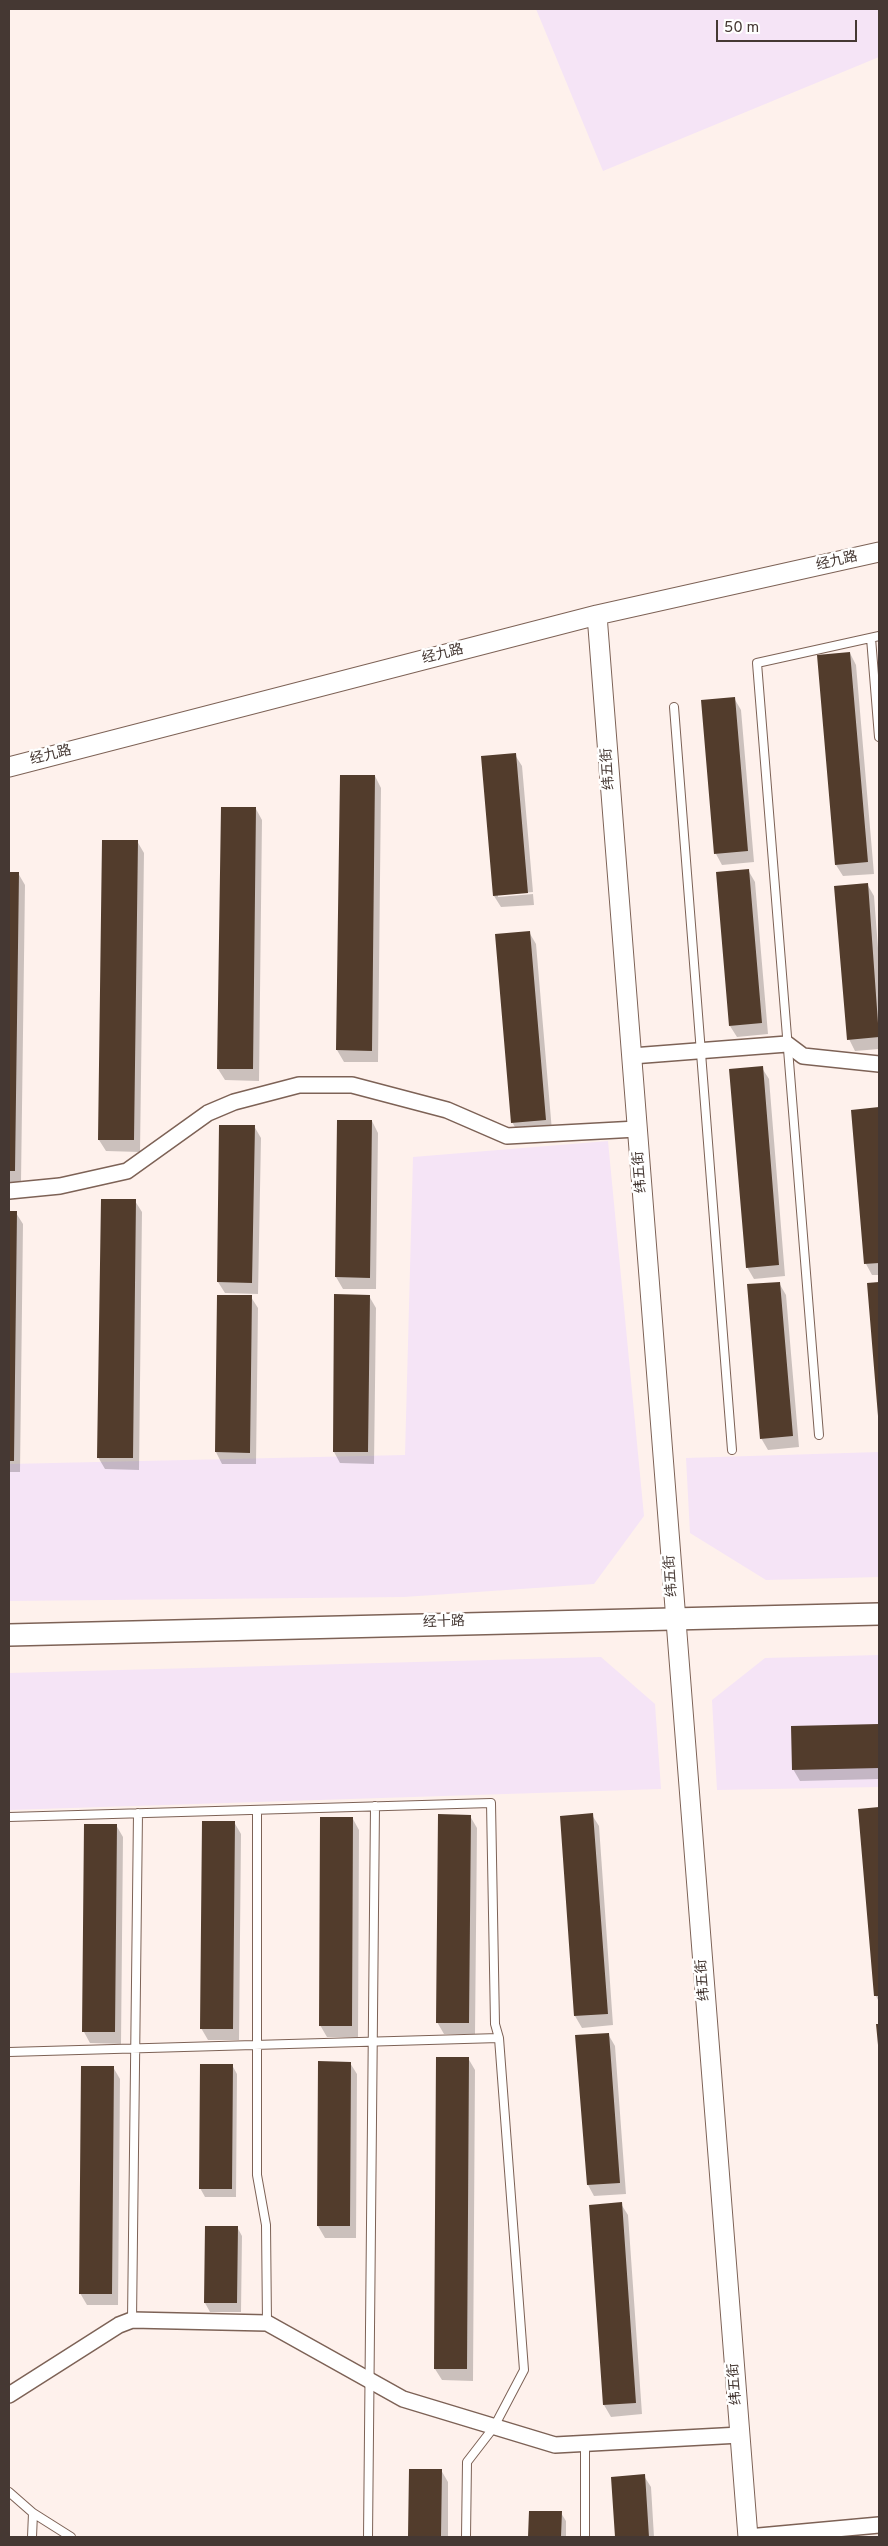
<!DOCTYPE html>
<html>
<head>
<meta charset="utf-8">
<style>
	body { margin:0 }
	#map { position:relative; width:888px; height:2546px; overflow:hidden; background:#fef1ec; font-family:Overpass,sans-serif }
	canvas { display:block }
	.frame { position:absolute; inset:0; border:10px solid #453833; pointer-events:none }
	.scale { position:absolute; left:716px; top:20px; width:141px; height:22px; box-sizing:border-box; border:2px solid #453833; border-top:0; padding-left:6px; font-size:15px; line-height:18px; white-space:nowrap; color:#453833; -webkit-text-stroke:4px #fff; paint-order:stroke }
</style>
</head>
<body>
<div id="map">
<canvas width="888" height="2546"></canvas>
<div class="frame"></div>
<div class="scale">50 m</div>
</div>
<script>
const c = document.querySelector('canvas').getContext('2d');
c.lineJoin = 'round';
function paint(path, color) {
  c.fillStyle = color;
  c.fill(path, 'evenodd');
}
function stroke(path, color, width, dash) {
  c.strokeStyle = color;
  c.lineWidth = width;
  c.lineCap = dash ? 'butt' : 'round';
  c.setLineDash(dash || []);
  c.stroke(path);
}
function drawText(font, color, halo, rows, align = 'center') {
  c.font = font + ' Overpass,"Noto Sans SC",sans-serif';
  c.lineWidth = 5;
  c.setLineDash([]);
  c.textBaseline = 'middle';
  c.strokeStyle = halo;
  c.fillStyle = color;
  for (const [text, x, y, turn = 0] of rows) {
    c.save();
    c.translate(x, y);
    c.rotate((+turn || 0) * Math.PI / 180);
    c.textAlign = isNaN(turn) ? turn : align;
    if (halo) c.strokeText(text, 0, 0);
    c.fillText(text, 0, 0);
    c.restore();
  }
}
const commercial = new Path2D(`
	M536 9H879V57L603 171Z
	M608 1141 644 1516 594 1584 404 1597 9 1601V1464L405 1455 413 1157Z
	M879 1452V1577L766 1580 690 1533 686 1458Z
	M879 1655V1787L717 1790 712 1700 765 1658Z
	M601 1657 655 1704 661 1789 9 1810V1673Z`);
const shadow = new Path2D(`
	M850 653 856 665 874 874 843 876 836 865Z
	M734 698 741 710 754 862 722 865 716 854Z
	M515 755 522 766 533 892 498 895V897L533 894 534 905 501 907 494 896Z
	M341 776H375L381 788 378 1062H344L337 1050Z
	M256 809 262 820 259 1081 225 1080 218 1069Z
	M137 841 144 853 140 1152 106 1151 99 1140Z
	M748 870 755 882 768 1034 737 1037 730 1026Z
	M9 873H18L25 885 21 1182H9Z
	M867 884 874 896 879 961V1049L855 1051 849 1039Z
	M529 932 536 944 552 1131 519 1134 512 1122Z
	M762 1068 769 1079 785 1276 754 1279 747 1267Z
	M879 1109V1275H872L866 1264 853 1111Z
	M372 1121 378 1133 376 1289H343L336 1277Z
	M254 1126 261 1138 258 1294 225 1293 218 1282Z
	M135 1201 142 1212 139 1470 105 1469 98 1457Z
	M9 1213H16L23 1224 20 1472H9Z
	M779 1283 786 1295 799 1447 768 1450 761 1438Z
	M879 1283V1418L868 1284Z
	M218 1296 251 1297 258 1308 256 1464H222L216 1452Z
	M369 1296 376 1308 374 1464 340 1463 334 1452Z
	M879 1725V1779L800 1781 793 1769 792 1728Z
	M879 1808V2002L876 1996 860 1810Z
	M592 1815 599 1826 613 2025 582 2028 575 2016Z
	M470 1816 477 1828 475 2034H444L437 2022Z
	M353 1819 359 1830 358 2037H327L320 2025Z
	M234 1822 241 1834 239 2040H208L201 2028Z
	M116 1825 123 1837 121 2044 90 2043 84 2032Z
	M608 2034 615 2046 626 2194 594 2196 588 2185Z
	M468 2058 475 2070 473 2381 442 2380 435 2369Z
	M350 2063 357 2074 356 2238H325L318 2226Z
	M232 2065 237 2074 236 2197H205L200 2188Z
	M113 2067 120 2079 118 2305H87L80 2293Z
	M621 2204 628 2215 642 2414 611 2417 604 2405 590 2206Z
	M237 2227 242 2236 241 2312H210L205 2303Z
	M410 2470H441L448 2482V2537H410Z
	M644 2476 651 2487 654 2537H617L612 2478Z
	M530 2513H561L566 2521V2537H530Z`);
const building = new Path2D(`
	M850 652 868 862 835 865 817 655Z
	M735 697 748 851 714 854 701 700Z
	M516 753 528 893 493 896 481 756Z
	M340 775H375L372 1051 336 1050Z
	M221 807H256L253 1069H217Z
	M102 840H138L134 1140H98Z
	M749 869 762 1023 729 1026 716 872Z
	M9 872H19L15 1171H9Z
	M868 883 879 1037 847 1040 834 886Z
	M530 931 546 1120 511 1123 495 934Z
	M763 1066 779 1265 746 1268 729 1069Z
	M879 1107V1263L864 1264 851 1110Z
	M337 1120H372L370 1278 335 1277Z
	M219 1125H255L252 1283 217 1282Z
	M101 1199H136L133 1458H97Z
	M9 1211H17L14 1461H9Z
	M780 1282 793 1436 760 1439 747 1284Z
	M879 1282V1416H878L867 1283Z
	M334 1294 370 1295 368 1452H333Z
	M217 1295H252L250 1453 215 1452Z
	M879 1724V1768L792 1770 791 1726Z
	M879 1807V1996H874L858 1809Z
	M593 1813 608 2014 574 2016 560 1816Z
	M438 1814 471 1815 469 2023H436Z
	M320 1817H353L352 2026H319Z
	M202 1821H235L233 2029H200Z
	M84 1824H117L115 2032H82Z
	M876 2024H879V2045H878Z
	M609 2033 620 2183 587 2185 575 2035Z
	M436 2057H469L467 2369H434Z
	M318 2061 351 2062 350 2226H317Z
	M200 2064H233L232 2189H199Z
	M81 2066H114L112 2294H79Z
	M622 2202 636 2403 603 2405 589 2205Z
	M205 2226H238L237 2303H204Z
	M409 2469H442L441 2537H408Z
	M645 2474 649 2537H615L611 2477Z
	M529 2511H562L561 2537H528Z`);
const service = new Path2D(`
	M871 638 879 737
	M674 707 732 1450
	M819 1435 757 663 879 636
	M257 1810V2175L266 2225 267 2323
	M9 1817 491 1803 495 2024 499 2038 524 2370 494 2427 467 2462 466 2537
	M9 2052 499 2038
	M132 2320 138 1813
	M9 2492 33 2513 71 2537
	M32 2537 33 2513
	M368 2537 375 1806
	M585 2537V2444`);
const minor = new Path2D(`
	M632 1056 787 1044 803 1056 879 1064
	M9 1191 60 1186 127 1171 208 1113 234 1102 299 1085H352L447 1110 507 1136 637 1129
	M9 2395 119 2325 132 2320 267 2323 403 2399 555 2445 740 2435
	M748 2537 879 2525`);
const tertiary = new Path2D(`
	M597 615 748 2537
	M9 767 597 615 879 552`);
const secondary = new Path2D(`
	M9 1635 879 1614`);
const streetNames = [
	["经九路",837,562,-13],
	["经九路",443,655,-14],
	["经九路",51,756,-14],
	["纬五街",609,769,-94],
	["纬五街",641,1172,-95],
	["纬五街",672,1576,-94],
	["经十路",444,1623,-2],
	["纬五街",704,1980,-95],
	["纬五街",736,2384,-95]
];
paint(commercial, '#f5e4f6');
paint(shadow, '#0003');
paint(building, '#523c2c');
stroke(service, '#7d6256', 10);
stroke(minor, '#7d6256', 18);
stroke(tertiary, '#7d6256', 21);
stroke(secondary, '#7d6256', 24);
stroke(service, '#fff', 8);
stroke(minor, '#fff', 15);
stroke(tertiary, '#fff', 19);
stroke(secondary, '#fff', 21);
drawText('14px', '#453833', '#fff', streetNames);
</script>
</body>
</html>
